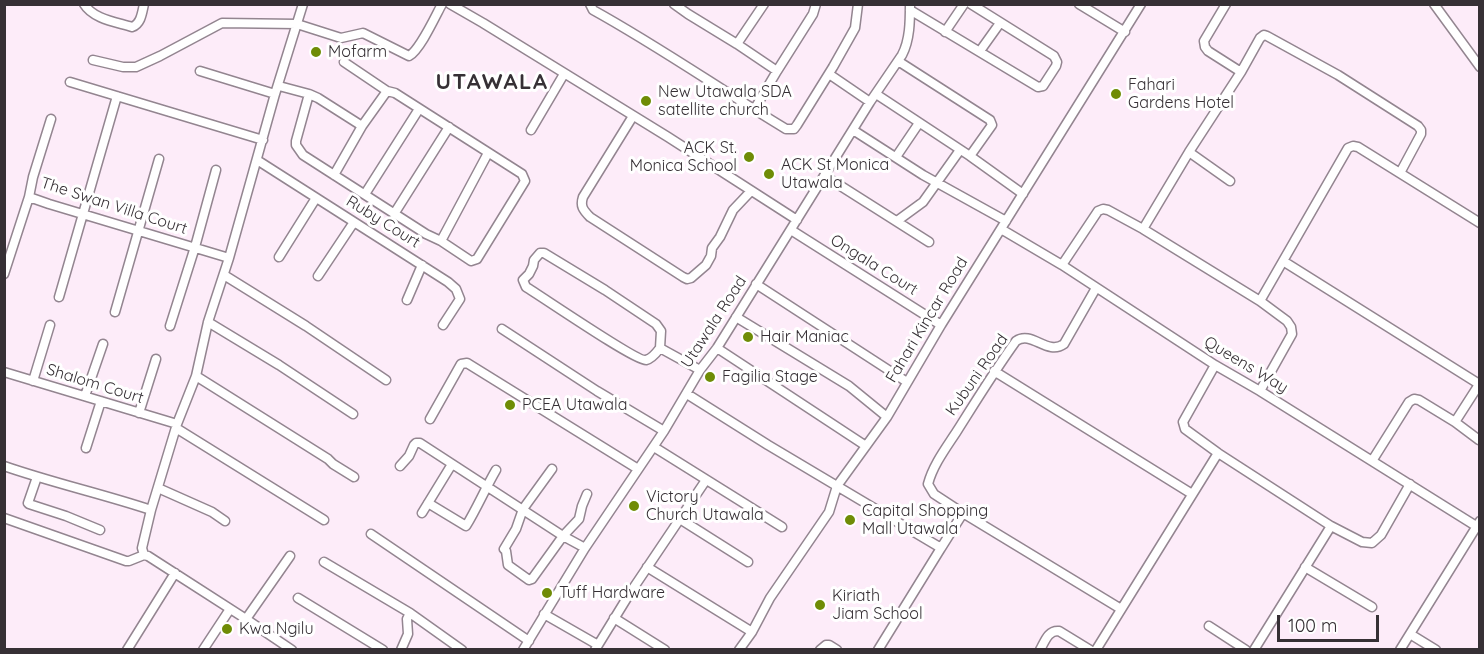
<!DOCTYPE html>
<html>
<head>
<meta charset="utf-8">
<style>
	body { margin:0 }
	#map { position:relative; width:1484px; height:654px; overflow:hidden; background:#fdecf9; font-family:Quicksand,sans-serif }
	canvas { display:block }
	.frame { position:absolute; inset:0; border:6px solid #363035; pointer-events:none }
	.scale { position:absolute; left:1277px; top:615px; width:102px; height:27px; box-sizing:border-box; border:3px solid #363035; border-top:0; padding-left:8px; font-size:18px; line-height:21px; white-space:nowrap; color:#363035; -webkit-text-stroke:4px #fff; paint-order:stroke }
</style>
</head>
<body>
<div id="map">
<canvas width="1484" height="654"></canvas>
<div class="frame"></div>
<div class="scale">100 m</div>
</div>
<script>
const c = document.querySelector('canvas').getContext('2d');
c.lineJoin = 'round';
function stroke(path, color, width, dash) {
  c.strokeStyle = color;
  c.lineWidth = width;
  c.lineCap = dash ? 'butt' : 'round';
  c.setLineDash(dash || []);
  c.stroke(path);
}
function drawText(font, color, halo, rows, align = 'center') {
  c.font = font + ' Quicksand,sans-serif';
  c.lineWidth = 6;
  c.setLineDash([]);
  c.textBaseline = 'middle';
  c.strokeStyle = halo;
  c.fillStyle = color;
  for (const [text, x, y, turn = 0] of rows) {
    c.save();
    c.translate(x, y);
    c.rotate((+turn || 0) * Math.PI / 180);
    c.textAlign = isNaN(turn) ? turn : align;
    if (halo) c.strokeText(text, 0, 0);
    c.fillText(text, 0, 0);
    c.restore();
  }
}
const minor = new Path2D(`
	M84 4C93 19 116 22 132 27 141 24 142 13 144 4
	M450 4 483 23 668 137 797 220
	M590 4 593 10C660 47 721 90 786 129H794L797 125 833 67 855 28 858 4
	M674 4 688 14 737 44 777 71
	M1079 4 1125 32
	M1226 4 1204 41 1205 47 1208 51 1241 72
	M1434 4 1480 67
	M910 10 1038 87 1043 86 1056 66 1057 62 1054 56 971 4
	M945 32 964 4
	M737 44 764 4
	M980 51 1000 23
	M93 60 123 67H136L160 56 222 23 297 24 341 38 363 33 409 56C420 50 435 17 442 4
	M898 61 990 120 992 125 970 156
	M344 62 387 91
	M200 71 275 94
	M829 74 870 102
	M70 82 263 140
	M279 86 309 94 318 98 362 126
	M309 94 296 141V145L303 155 426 234 441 241 471 261 477 259 525 181 522 174 395 93 387 91 362 126 334 175
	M876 94 970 156 1023 194
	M754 110 777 71 813 14 816 4
	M633 116 583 197C580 206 583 210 590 217L683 277 687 279 691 278 706 265 711 256 712 248 720 237 733 210 751 191
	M51 119 33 177 29 197 49 204 229 258
	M531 130 564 74
	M853 130 923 175 1006 221
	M1189 152 1230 181
	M896 157 919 123
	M257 160 448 282 456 289 460 299 443 325
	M825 176 929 242
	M365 194 419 109
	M394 214 449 127
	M897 221 923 202 960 150
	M1001 229 1062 265 1215 365 1260 391 1476 526
	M1143 229 1189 152 1241 72 1260 38 1264 35 1267 36 1338 75 1418 126 1421 130V134L1400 173
	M791 230 941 325
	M441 241 488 153
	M540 253H544L605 290 656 324 661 331 660 348C657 352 651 359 646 360 637 362 541 296 526 287L523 280 529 274 533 266 534 260Z
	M279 257 316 198
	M1283 261 1479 384
	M1062 265 1098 211 1103 209 1108 210 1143 229 1260 301 1287 321 1291 327 1292 334 1260 391
	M4 274 29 197
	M224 275 306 326 386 380
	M318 276 354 222
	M756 284 907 382
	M59 297 117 96
	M407 300 422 265
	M1260 301 1348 148 1353 146 1358 147 1480 223
	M115 312 159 159
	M736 317 849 386 887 417
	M208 322 279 365 353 414
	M170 326 195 247 216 170
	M502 329 597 391 664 431
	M660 348 700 370
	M717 348 866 446
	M1215 365 1183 422 1185 429 1218 453 1331 526 1254 650
	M994 371 1192 494
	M4 372 177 424
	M196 376 328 459 333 464 354 477
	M33 381 50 325
	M687 394 768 445 941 548 963 513 1121 609
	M85 396 103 344
	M139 413 156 359
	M430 419 461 364 467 363 638 469
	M1455 422 1480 383
	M176 428 324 520
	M654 447 782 527
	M86 448 101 401
	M1372 461 1409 402 1414 399 1419 400 1455 422 1479 440
	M4 466C53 483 103 494 151 510
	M400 466 409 456 414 445 416 443H420L563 536 585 548
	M552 469 523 509 516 529 504 549 506 551 508 565 529 580 532 579 563 536 579 519 582 506 587 494
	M37 477 28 503 29 504 66 516 100 530
	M158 488 212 512 225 521
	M428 503 466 526C477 508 485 489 496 470
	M422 513 452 464
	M963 513 934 494 928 484C933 465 946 448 957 431 976 401 995 370 1016 341 1032 330 1047 356 1064 344L1096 288
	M4 518 126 561H129L144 555
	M680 519 748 562
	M1331 526 1362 542 1372 543 1381 535 1410 484
	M371 534 529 641
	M324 562 410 613 462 650
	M647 567 752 632
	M1305 567 1372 607
	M298 598 383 650
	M544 614 598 645
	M614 618 665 650
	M246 619 290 556
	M1209 626 1246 650
	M1410 634 1436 650
	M127 650 175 573
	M203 650 230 609
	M292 650 246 619 148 556 144 555 142 548 151 510 177 424 196 376 208 322 229 258 275 94 303 4
	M401 650 408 634 407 619 410 613
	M523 650 585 548 664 431 700 370 717 348 870 102 902 55C910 40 910 21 910 4
	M595 650 630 593 706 480
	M739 650 752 632 770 598 829 512 837 486 887 417 941 325 1141 4
	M820 650 826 645H829L837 650
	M878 650 941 548
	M1040 650C1045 641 1048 630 1059 631L1090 650
	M1096 650 1218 453
	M1400 650 1480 521`);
const markers = [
	[316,52,6,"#6f8c06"],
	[1116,94,6,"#6f8c06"],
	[646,101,6,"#6f8c06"],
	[749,157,6,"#6f8c06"],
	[769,174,6,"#6f8c06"],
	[748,337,6,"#6f8c06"],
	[710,377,6,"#6f8c06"],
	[510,405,6,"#6f8c06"],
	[634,506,6,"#6f8c06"],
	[850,520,6,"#6f8c06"],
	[547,593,6,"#6f8c06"],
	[820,605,6,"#6f8c06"],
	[227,629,6,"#6f8c06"]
];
const poiNames = [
	["Mofarm",328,52],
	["Fahari",1128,85],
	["Gardens Hotel",1128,103],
	["New Utawala SDA",658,92],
	["satellite church",658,110],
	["ACK St.",737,148,"right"],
	["Monica School",737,166,"right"],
	["ACK St Monica",781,165],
	["Utawala",781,183],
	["Hair Maniac",760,337],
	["Fagilia Stage",722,377],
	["PCEA Utawala",522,405],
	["Victory",646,497],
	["Church Utawala",646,515],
	["Capital Shopping",862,511],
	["Mall Utawala",862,529],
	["Tuff Hardware",559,593],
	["Kiriath",832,596],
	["Jiam School",832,614],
	["Kwa Ngilu",239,629]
];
const streetNames = [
	["The Swan Villa Court",114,206,18],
	["Ruby Court",383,222,32],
	["Ongala Court",874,265,32],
	["Fahari Kincar Road",927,320,-59],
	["Utawala Road",714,322,-57],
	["Queens Way",1246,365,31],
	["Kubuni Road",977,375,-55],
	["Shalom Court",95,384,17]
];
const districtNames = [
	["UTAWALA",492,82]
];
stroke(minor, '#938590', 11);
stroke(minor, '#fff', 8);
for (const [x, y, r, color] of markers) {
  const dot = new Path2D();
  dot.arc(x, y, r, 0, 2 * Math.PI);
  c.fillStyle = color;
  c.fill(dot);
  stroke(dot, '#fff', 2);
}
drawText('16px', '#363035', '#fff', poiNames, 'left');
drawText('16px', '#363035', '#fff', streetNames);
c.letterSpacing = '1.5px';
drawText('bold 22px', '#363035', '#fff', districtNames);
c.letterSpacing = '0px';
</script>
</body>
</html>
